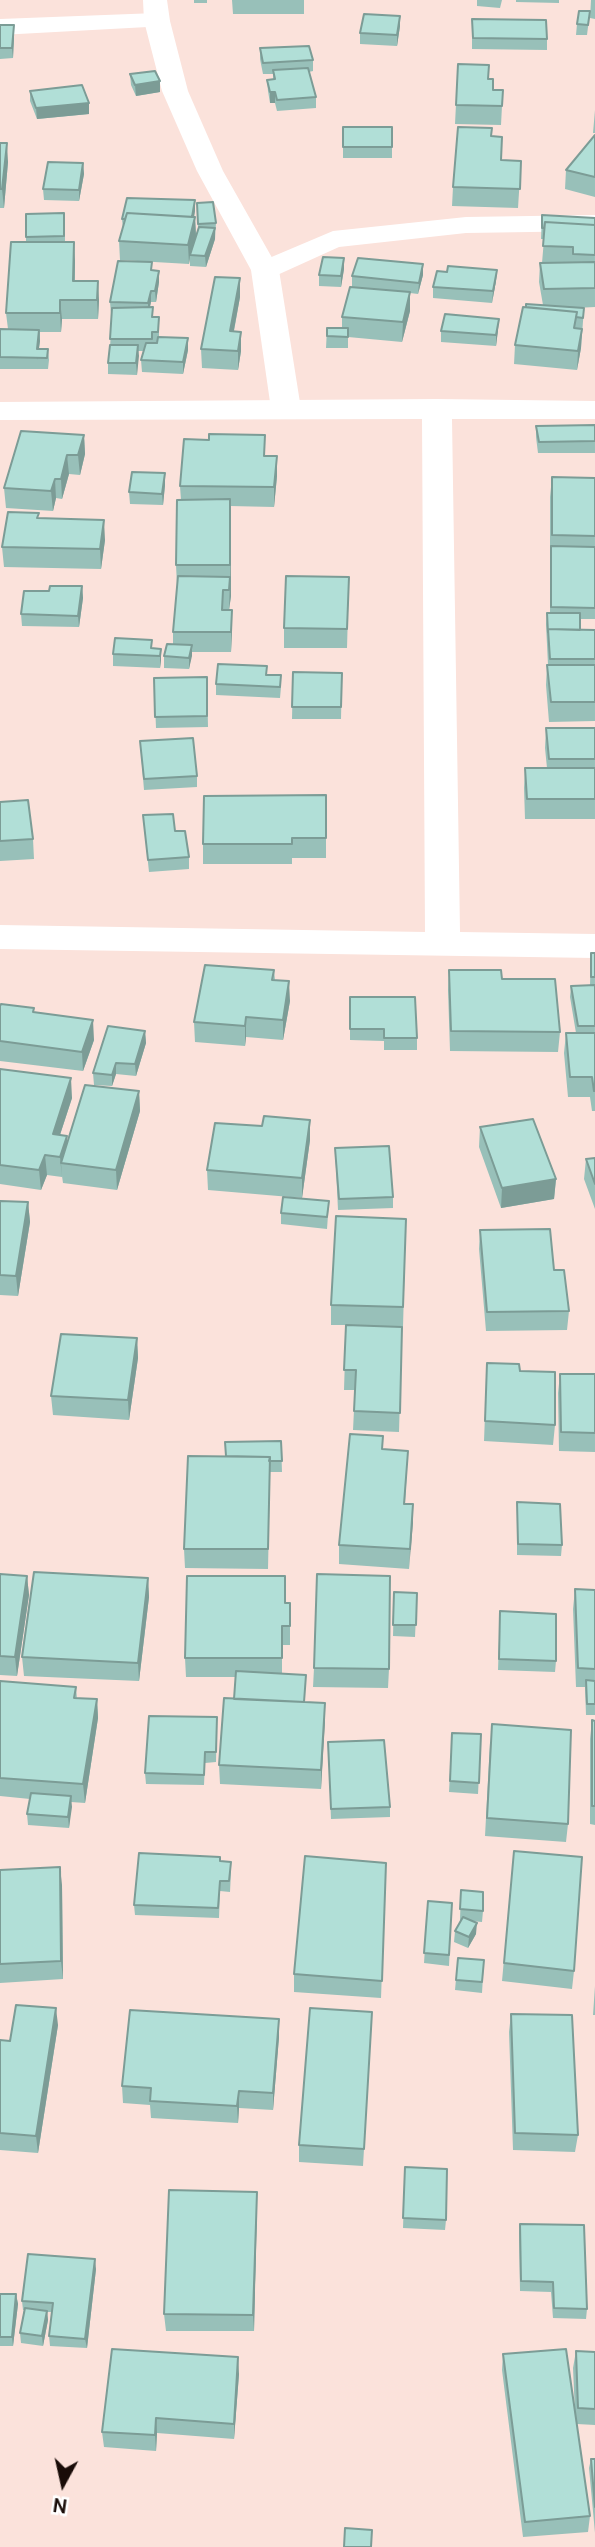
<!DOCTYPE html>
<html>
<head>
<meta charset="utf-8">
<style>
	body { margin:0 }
	#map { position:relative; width:595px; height:2547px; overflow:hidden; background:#fbe2db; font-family:"DM Sans",sans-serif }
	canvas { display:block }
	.north { position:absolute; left:28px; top:2449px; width:70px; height:70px; -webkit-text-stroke:5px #fff; paint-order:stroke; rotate:188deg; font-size:19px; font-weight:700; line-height:28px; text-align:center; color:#190c08 }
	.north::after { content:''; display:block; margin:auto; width:24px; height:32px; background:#190c08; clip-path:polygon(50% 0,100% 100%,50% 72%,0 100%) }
</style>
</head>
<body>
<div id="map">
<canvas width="595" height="2547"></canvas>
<div class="north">N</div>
</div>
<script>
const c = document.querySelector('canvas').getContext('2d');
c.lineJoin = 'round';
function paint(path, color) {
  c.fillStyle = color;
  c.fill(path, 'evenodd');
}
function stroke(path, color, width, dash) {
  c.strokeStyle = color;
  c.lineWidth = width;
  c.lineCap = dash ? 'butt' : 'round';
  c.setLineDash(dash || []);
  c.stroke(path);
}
const street = new Path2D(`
	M157 13 166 16 170 21 166 26 0 35V19Z
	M595 215V231L466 233 339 247 275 276H255L251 270 255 264 333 231 466 217Z
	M437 399 595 401V419H452L460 932 595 934V958L0 949V925L425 932 422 419 0 420V402Z`);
const secondary = new Path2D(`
	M143 0H167L170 21 188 91 223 171 279 270 301 409 296 415 286 418 276 415 271 409 251 270 197 171 162 91 144 21Z`);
const wall = new Path2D(`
	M194 0H207V3H194Z
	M232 0H304V14H233Z
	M477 0H502L500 8 477 6Z
	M516 0H559V3L516 2Z
	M591 0H595V19L590 18Z
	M590 11 587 35H576L577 24Z
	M400 16V26L397 46 360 44V33Z
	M472 19 547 39V50L472 49Z
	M0 25H14V36L13 58 0 59Z
	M260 48 313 60V71L309 72 316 97V108L277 111 275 103H270L268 91 267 80 273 79V74H263L260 59Z
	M458 64 488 79 493 90 502 106 501 125 455 124Z
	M130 74 160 92 136 96 131 85Z
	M30 91 89 114 37 119 30 101Z
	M595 110V133H593Z
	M343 127 392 147V158H343Z
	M492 128V136L501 160 521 161 518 208 452 206 453 187Z
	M595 135V197L565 189 566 170Z
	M0 143 8 162 4 208H0Z
	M83 163 84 174 79 201 44 200 43 189Z
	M197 203 216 223 215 239 206 267 190 266V259L189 264 120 260 119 241 123 229 122 219 195 211 194 217H195L196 236 198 228Z
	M26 214 65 225V242L75 261V281L99 300 98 319H62L61 332H40V341L39 349H48L49 360 48 369H0V329H8L6 313 26 242Z
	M542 215 595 218V307L575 308H584L581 348 577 370 514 364 515 345 543 305 539 282 540 263H542L544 239H541Z
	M423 264V275L418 294 410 293V311L402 342 348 337V348H326L327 328H342V317L352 287V276Z
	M344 269 341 287 319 286V275Z
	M497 270 496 281 492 303 433 298V287L447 272Z
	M152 271H159V282L156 302H151L150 307 153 317 159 328V337L188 338V350L183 374 142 372 141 360 144 351H138L137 375 108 374V363L110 348 112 313H111L110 302Z
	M240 278V297L234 331 241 332V351L238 370 202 368 201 349Z
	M498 330 496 346 441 342V331Z
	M595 425V453H538L536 437V426Z
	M84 435 85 454 80 475 69 474 62 499 56 498 53 511 6 508 4 488Z
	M209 440 265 456 277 476 274 507 230 506 231 596 229 610H232V630L231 652H192L189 669 164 668V656L173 644V632L177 585 176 565 181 500 180 486Z
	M552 477 595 478V619H580V630H595V721L549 722 546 685 547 665H548L546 624 547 613H550V497Z
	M165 485 163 505 130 504 129 492Z
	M39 518 105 540 101 569 4 567 2 547Z
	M349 577 347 648H284V628Z
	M82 586 83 598 79 627 22 626 21 614Z
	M152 640V648L161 649V660L160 668 113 666V654Z
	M293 672 342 673 341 719H292Z
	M267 675 281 687 280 698 216 695V684Z
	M207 677 208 727 156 728 154 678Z
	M546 728H595V819H525L524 788 525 768H547L545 748Z
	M140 741 197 776V787L144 790Z
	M326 795V858H292V864H203V844Z
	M0 802 33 839 34 859 0 861Z
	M143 815 175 831 189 857V869L149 872Z
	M591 953H595V1111H592L590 1097H568L564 1053 566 1033H576L570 997 571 986 590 985Z
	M274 970 275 980 290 1001 283 1040 246 1037 245 1046 195 1042 194 1022Z
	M449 970 502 979 560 1032 558 1052 450 1051 448 990Z
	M350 997 417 1038V1050H384V1041L350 1040Z
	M0 1006 34 1008V1012L94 1040 83 1071 0 1061Z
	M145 1031 146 1043 136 1076 116 1074 112 1086 94 1085 93 1073Z
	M0 1069 72 1098 60 1135 67 1143 139 1091 140 1111 117 1190 63 1183 62 1176V1177L47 1175 41 1190 0 1184Z
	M480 1127 556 1179 554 1199 501 1208 479 1147Z
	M310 1140 302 1198 208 1190 207 1170Z
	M335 1148 393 1197V1208L338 1210Z
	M595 1158V1209L584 1179 586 1159Z
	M0 1201 28 1202 30 1222 18 1296 0 1295Z
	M329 1201 327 1229 281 1224V1213Z
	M406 1219 403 1327 375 1326 402 1327 399 1432 353 1430 355 1390H344L346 1325H331V1305Z
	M480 1230 554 1270 569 1311 567 1330 486 1331 479 1249Z
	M137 1338 138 1358 129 1420 53 1415 51 1396Z
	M487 1363 520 1371 555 1425 553 1445 484 1441Z
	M560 1374H595V1452L559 1451 558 1393Z
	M383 1436V1449L408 1451 405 1504H413L409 1569 339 1564V1545Z
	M281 1441 282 1472H270L268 1569 185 1568 184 1549 226 1456Z
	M517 1502 562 1545 561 1556 517 1555Z
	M0 1574 27 1576 29 1595 17 1676 0 1675Z
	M148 1578 149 1597 139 1681 24 1676 22 1657Z
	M575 1589 595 1590V1715H586L585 1687H576L573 1609Z
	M394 1592 417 1593 415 1637 393 1636Z
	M285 1603H290V1645H282V1674L305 1702 325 1703 321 1789 220 1784 219 1765 234 1699 236 1677H186L185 1658Z
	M500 1611 556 1661 555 1672 498 1670Z
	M314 1668 389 1669 388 1688 313 1687Z
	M0 1681 76 1687 77 1699H97L98 1718 85 1803 71 1802 69 1828 28 1825 27 1814 30 1799 0 1796Z
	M217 1717 216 1762 205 1763 204 1785 146 1784 145 1773Z
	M592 1720 595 1721V1825L590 1824V1739Z
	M452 1733 481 1734 478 1794 449 1792Z
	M328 1742 390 1807V1817L331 1819Z
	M490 1743 568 1824 566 1842 485 1836Z
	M514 1851 574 1971 572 1989 502 1981Z
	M220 1861 231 1872 230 1892 220 1891 219 1918 135 1915 134 1905Z
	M386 1863 381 1998 294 1992V1974Z
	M0 1870 62 1885 63 1979 0 1983Z
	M461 1890 483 1911 482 1922 471 1921 476 1934 468 1948 454 1942 455 1931 461 1920H460Z
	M428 1901 452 1903 449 1966 424 1963Z
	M458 1958 484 1960 482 1993 455 1990Z
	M595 1986V2015H593Z
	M511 2014 578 2135 575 2152 513 2150 509 2032Z
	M279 2019V2037L273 2110 239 2108 238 2123 151 2118 150 2105 123 2103 122 2086Z
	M58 2025 38 2153 0 2150V2040L10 2041Z
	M371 2029 363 2166 299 2162V2145Z
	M405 2167 446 2220 445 2230 403 2228Z
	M257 2192 254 2331H166L164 2314Z
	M520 2224 587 2309 586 2319 553 2318 551 2292 520 2291 519 2233Z
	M96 2269 87 2348 50 2346 49 2336 52 2312H47L48 2320 43 2346 21 2343 20 2333 24 2310H23L22 2301Z
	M0 2294H16L18 2304 13 2346H0Z
	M576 2351 595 2352V2425L577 2424 590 2516 588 2532 523 2537 502 2370 503 2354 575 2413 573 2368Z
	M239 2374 234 2439 157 2433 156 2451 104 2447 102 2432Z
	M591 2459H595V2533L589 2468Z`);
const shadedWall = new Path2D(`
	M400 16V26L397 46V35Z
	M14 25V36L13 58 12 48Z
	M160 81V92L136 96 135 85Z
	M270 92H275V103H270Z
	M89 103V114L37 119 36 108Z
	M7 143 8 162 4 208 2 189Z
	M83 163 84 174 79 201V190Z
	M195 200V211L191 233V222Z
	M195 217 196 236 190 255 189 264 188 245Z
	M215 228V239L206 267 205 256Z
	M74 242 75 261 74 300 73 281Z
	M344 258V269L341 287V276Z
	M423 264V275L418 294 419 283Z
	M497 270 496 281 492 303 493 291Z
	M159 271V282L156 302 155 291Z
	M240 278V297L230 351V331Z
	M98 281 99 300 98 319 97 300Z
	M151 291V302L148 315V303Z
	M410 292V311L402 342 403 322Z
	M60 300 62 319 61 332 60 313Z
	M499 319 498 330 496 346V335Z
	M582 329 581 348 577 370 578 351Z
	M39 330 40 341 37 360V349Z
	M241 332V351L238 370V351Z
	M188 338V350L183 374V362Z
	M138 345 139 356 137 375 136 363Z
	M84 435 85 454 80 475 78 455Z
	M67 455 69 474 62 499 61 479Z
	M277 456V476L274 507V487Z
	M165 473V485L163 505 162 494Z
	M55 479 56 498 53 511 51 491Z
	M230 499 231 596 229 610 230 579Z
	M104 520 105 540 101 569 100 549Z
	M82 586 83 598 79 627 78 616Z
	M232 610V630L231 652V632Z
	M192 645V656L189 669V658Z
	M161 649V660L160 668V656Z
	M289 981 290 1001 283 1040V1020Z
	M246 1017V1037L245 1046V1026Z
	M93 1020 94 1040 83 1071 82 1052Z
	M145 1031 146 1043 136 1076 135 1064Z
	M116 1063V1074L112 1086V1075Z
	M71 1078 72 1098 54 1153 53 1134Z
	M139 1091 140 1111 117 1190 116 1170Z
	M310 1120V1140L302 1198V1178Z
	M67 1136 68 1155 61 1163 62 1177 60 1157Z
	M45 1155 47 1175 41 1190 39 1170Z
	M556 1179 554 1199 501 1208 502 1188Z
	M28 1202 30 1222 18 1296 16 1276Z
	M137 1338 138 1358 129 1420 128 1400Z
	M413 1504V1523L409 1569 410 1549Z
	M27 1576 29 1595 17 1676 15 1657Z
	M148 1578 149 1597 139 1681 138 1663Z
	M97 1699 98 1718 85 1803 83 1784Z
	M325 1703V1722L321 1789V1770Z
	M71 1796 72 1807 69 1828 68 1817Z
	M60 1867 62 1885 63 1979 61 1961Z
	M477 1923 476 1934 468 1948 469 1937Z
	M56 2008 58 2025 38 2153 36 2136Z
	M279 2019V2037L273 2110V2093Z
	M239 2091V2108L238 2123 237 2106Z
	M257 2192V2209L254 2331 253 2315Z
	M95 2259 96 2269 87 2348 85 2339Z
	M16 2294 18 2304 13 2346 12 2337Z
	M47 2311 48 2320 43 2346 42 2336Z
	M238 2357 239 2374 234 2439V2424Z
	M156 2418 157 2433 156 2451 155 2435Z`);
const building = new Path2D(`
	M579 11H590L588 25 577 24Z
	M364 14 400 16 397 35 360 33Z
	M472 19 546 20 547 39 473 38Z
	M0 25H14L12 48H0Z
	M309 46 313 60 263 63 260 48Z
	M458 64 489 65 488 79H493V90H503L502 106 456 105Z
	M308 68 316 97 277 100 275 92H270L267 80 275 79 273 70Z
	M155 71 160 81 135 85 130 74Z
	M82 85 89 103 36 108 30 91Z
	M343 127H392V147H343Z
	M458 127 492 128 491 136 502 137 501 160 521 161 520 189 453 187Z
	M595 135V177L566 170Z
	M0 143H7L2 189H0Z
	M48 162 83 163 79 190 43 189Z
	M127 198 195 200 192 217 127 213 125 219H122Z
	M213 202 216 223 198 224 197 203Z
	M64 213V236L26 237V214Z
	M127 213 195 217 188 245 119 241Z
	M542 215 595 218V225L545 222 544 228H542Z
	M545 222 595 225V255L573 254V247L543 246Z
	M199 227 215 228 205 256 190 255Z
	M11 242H74L73 281H98L97 300H60V313H6Z
	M323 257 344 258 341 276 319 275Z
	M358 258 423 264 419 283 352 276Z
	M118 261 152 262 151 270 159 271 155 291H151L148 303 110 302Z
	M595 262V288L544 289 540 263Z
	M448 266 497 270 493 291 433 287 437 271 447 272Z
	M215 277 240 278 230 331 241 332 238 351 201 349Z
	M350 287 410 292 403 322 342 317Z
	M526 304 584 308 583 318 576 317 577 312 526 307Z
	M153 307 152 317H159L158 332H152V339H110L112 308Z
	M523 307 577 312 574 328 582 329 578 351 515 345Z
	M445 314 499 319 496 335 441 331Z
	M327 328H348V337L327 336Z
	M0 329 39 330 37 349H48L47 358 0 357Z
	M158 337 188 338 183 362 141 360 146 343H157Z
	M110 345H138L136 363H108Z
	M595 425V441L539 442 536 426Z
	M21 431 84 435 78 455H67L61 479H55L51 491 4 488Z
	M209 434 265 435 264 456H277L274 487 180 486 184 439 209 440Z
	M132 472 165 473 162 494 129 492Z
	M552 477 595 478V536L552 535Z
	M230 499V565H176L177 500Z
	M8 512 39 513 37 518 104 520 100 549 2 547Z
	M551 546 595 547V608L551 607Z
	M178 576 230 577 229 590H223L222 610H232L231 632H173Z
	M286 576 349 577 347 629 284 628Z
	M50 586H82L78 616 21 614 24 591H49Z
	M547 613H580V630L548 629V633Z
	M548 629 595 630V659H550Z
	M115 638 152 640 151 648 161 649 160 656 113 654Z
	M167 644 192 645 189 658 164 656Z
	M218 664 267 666 266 675H281L280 687 216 684Z
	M547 665H595V702H551Z
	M293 672 342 673 341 707H292Z
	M207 677V716L155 717 154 678Z
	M546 728H595V759H549Z
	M193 738 197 776 144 779 140 741Z
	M525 768H595V799H527Z
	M326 795V838H292V844H203L204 796Z
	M28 800 33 839 0 841V802Z
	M173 814 175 831H185L189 857 148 860 143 815Z
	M591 953H595V977H591Z
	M205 965 274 970 272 980 289 981 283 1020 246 1017 245 1026 194 1022Z
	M449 970H501L502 979H555L560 1032 451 1031Z
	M595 985V1026H578L571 986Z
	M350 997H415L417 1038H384V1029H350Z
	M1 1004 34 1008 33 1012 93 1020 82 1052 0 1041V1006Z
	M108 1026 145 1031 135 1064 116 1063 112 1075 93 1073Z
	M566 1033H595V1091H594L592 1077H570Z
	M0 1069 71 1078 53 1134 67 1136 60 1157 45 1155 39 1170 0 1165Z
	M85 1085 139 1091 116 1170 61 1163Z
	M264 1116 310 1120 302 1178 207 1170 215 1123 262 1126Z
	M533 1119 556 1179 502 1188 480 1127Z
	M389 1146 393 1197 339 1199 335 1148Z
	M595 1158V1184L586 1159Z
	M283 1197 329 1201 327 1217 281 1213Z
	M0 1201 28 1202 16 1276 0 1275Z
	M336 1216 406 1219 403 1307 331 1305Z
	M550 1229 554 1270H564L569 1311 487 1312 480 1230Z
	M346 1325 402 1327 400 1413 354 1411 356 1370H344Z
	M61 1334 137 1338 128 1400 51 1396Z
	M487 1363 519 1364 520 1371 555 1372V1425L485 1421Z
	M560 1374H595V1433L561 1432Z
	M350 1434 383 1436 382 1449 408 1451 404 1504H413L410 1549 339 1545Z
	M281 1441 282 1461H269L270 1457 226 1456 225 1442Z
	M188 1456 270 1457 268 1549H184Z
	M517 1502 560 1504 562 1545 518 1544Z
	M34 1572 148 1578 138 1663 22 1657Z
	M0 1574 27 1576 15 1657 0 1656Z
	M317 1574 390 1576 389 1669 314 1668Z
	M187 1576H285V1603H290V1626H282V1658H185Z
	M575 1589 595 1590V1669L578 1668Z
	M394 1592 417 1593 416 1625H393Z
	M500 1611 556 1614V1661L499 1659Z
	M236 1671 306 1675 304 1702 234 1699Z
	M586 1680 595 1681V1704H587Z
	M0 1681 76 1687 74 1698 97 1699 83 1784 0 1778Z
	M224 1698 325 1703 321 1770 219 1765Z
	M149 1716 217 1717 216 1752H205L204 1775 145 1773Z
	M592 1720 595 1721V1806H592Z
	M492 1724 571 1730 568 1824 487 1818Z
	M452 1733 481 1734 479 1783 450 1781Z
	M384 1740 390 1807 331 1809 328 1742Z
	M31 1793 71 1796 68 1817 27 1814Z
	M514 1851 582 1857 574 1971 504 1963Z
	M139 1853 220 1857V1861L231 1862 229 1881H220L218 1908 134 1905Z
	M305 1856 386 1863 382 1981 294 1974Z
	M60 1867 61 1961 0 1964V1870Z
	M461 1890 483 1892V1911L460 1909Z
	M428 1901 452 1903 449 1955 424 1953Z
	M463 1917 477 1923 469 1937 455 1931Z
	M458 1958 484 1960 482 1982 456 1980Z
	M16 2005 56 2008 36 2136 0 2133V2040L10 2041Z
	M310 2008 372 2012 364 2149 299 2145Z
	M130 2010 279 2019 273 2093 239 2091 237 2106 150 2101 151 2088 122 2086Z
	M511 2014 572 2015 578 2135 515 2133Z
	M405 2167 447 2169 446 2220 403 2218Z
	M169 2190 257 2192 253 2315 164 2314Z
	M520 2224 584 2225 587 2309 554 2308 553 2282 521 2281Z
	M28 2254 95 2259 85 2339 49 2336 53 2303 22 2301Z
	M0 2294H16L12 2337H0Z
	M25 2308 47 2311 42 2336 20 2333Z
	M112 2349 238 2357 234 2424 156 2418 155 2435 102 2432Z
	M566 2349 590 2516 525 2522 503 2354Z
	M576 2351 595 2352V2409L578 2408Z
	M591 2459H595V2507Z
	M345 2528 372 2530 371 2547H344Z`);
paint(street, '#fff');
paint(secondary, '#fff');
paint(wall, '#98c0b9');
paint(shadedWall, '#7c9c96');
paint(building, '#b1dfd7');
stroke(building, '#7c9c96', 2);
</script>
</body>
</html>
